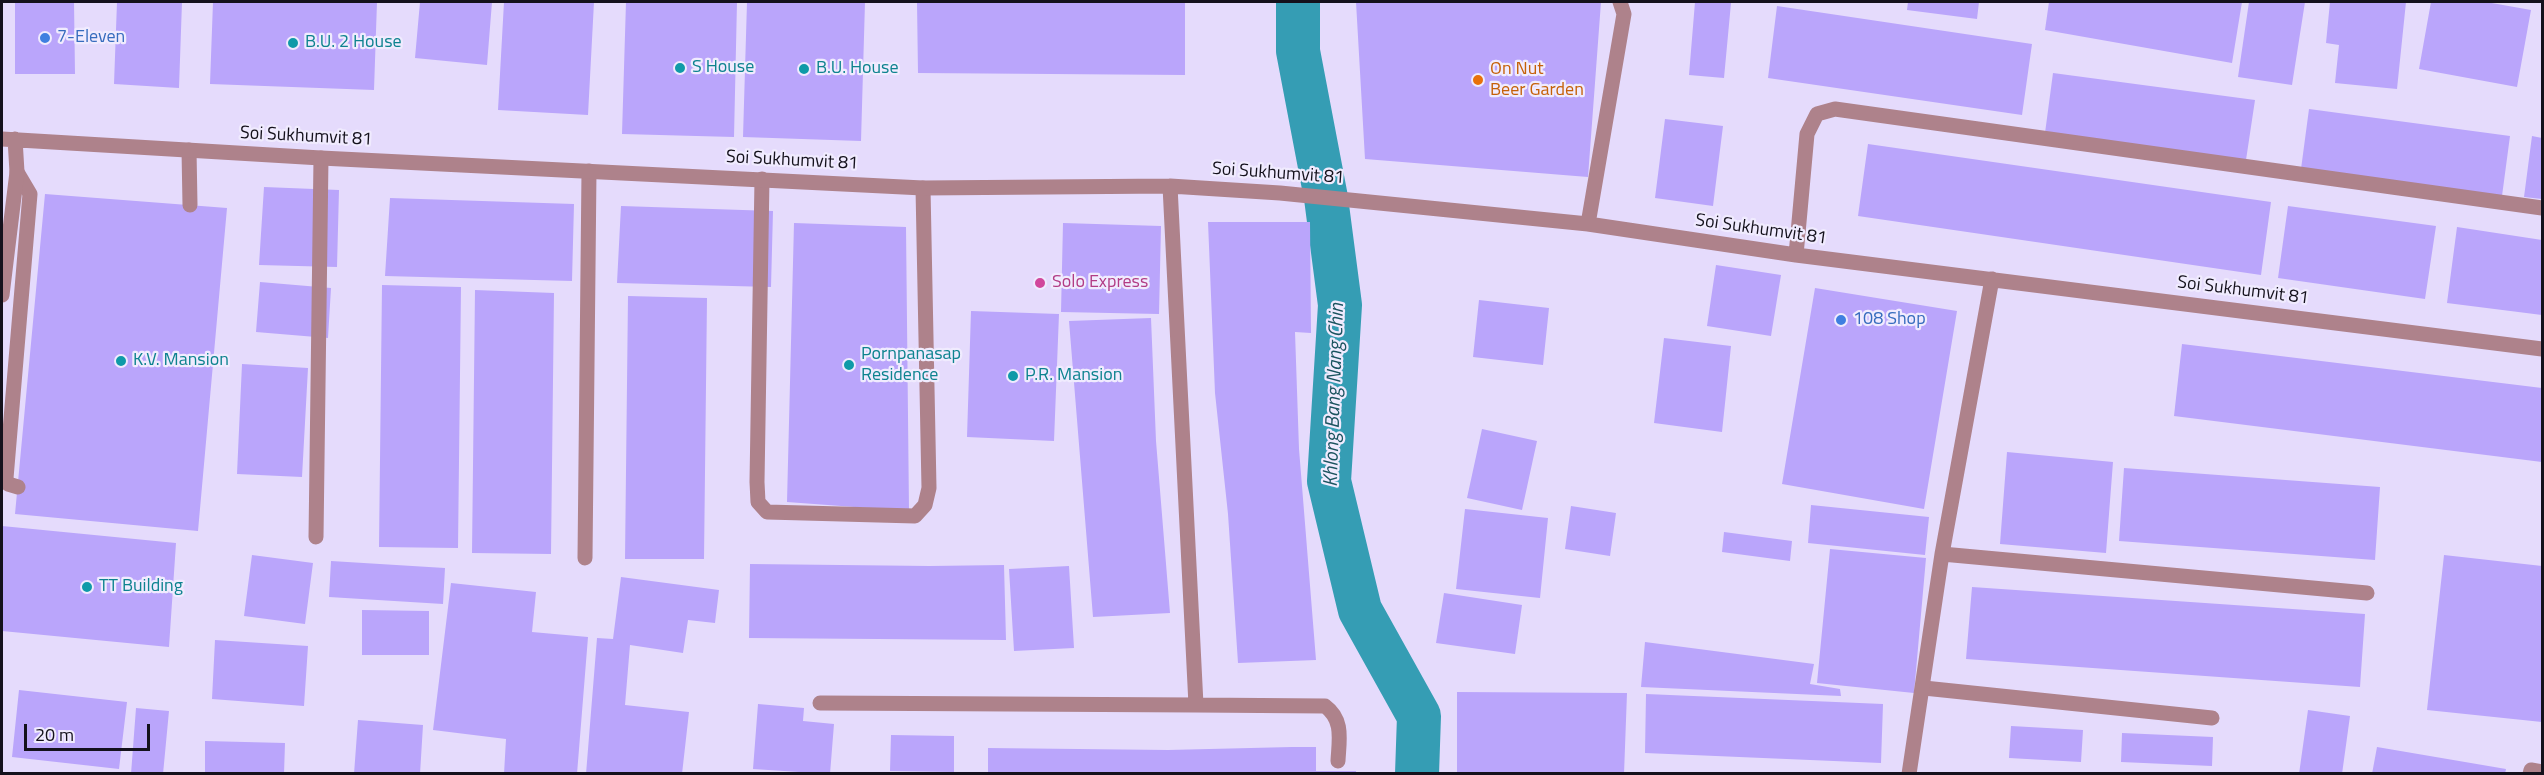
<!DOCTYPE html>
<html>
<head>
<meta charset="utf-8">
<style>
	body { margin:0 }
	#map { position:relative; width:2544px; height:775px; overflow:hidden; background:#e5dbfc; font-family:"Titillium Web",sans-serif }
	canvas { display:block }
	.frame { position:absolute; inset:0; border:3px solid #14111c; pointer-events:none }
	.scale { position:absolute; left:24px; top:724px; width:126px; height:27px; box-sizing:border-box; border:3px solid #14111c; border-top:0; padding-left:8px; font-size:18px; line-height:21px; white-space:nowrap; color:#14111c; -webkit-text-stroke:4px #f0ebfe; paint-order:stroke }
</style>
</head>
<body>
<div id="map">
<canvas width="2544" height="775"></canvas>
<div class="frame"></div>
<div class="scale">20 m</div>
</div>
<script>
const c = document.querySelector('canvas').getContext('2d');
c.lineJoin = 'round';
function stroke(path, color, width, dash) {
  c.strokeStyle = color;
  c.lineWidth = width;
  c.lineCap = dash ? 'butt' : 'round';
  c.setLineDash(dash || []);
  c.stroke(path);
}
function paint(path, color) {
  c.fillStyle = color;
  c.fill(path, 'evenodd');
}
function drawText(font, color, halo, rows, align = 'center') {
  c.font = font + ' "Titillium Web",sans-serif';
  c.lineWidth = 4.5;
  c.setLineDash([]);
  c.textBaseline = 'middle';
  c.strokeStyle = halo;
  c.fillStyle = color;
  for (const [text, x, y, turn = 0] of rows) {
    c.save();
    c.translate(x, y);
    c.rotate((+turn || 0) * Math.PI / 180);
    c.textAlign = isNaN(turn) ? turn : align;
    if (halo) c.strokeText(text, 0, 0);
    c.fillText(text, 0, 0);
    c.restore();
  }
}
const canal = new Path2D(`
	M1298 2V51L1326 198 1340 305 1329 481 1360 610 1419 716 1417 774`);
const building = new Path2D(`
	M15 2H74L75 74H15Z
	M117 2H182L179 88 114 84Z
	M213 2H377L374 90 210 84Z
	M420 2H492L487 65 415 58Z
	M504 2H594L588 115 498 110Z
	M626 2H737L734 137 622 134Z
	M747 2H865L861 141 743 137Z
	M917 2H1185V75L918 73Z
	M1356 2H1601L1588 177 1365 159Z
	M1695 2 1731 3 1724 78 1689 75Z
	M1908 2H1979L1977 19 1907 10Z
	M2049 2H2242L2232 63 2045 30Z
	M2249 2H2305L2292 85 2238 77Z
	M2330 2H2406L2397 89 2335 83 2339 45 2326 43Z
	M2431 2H2486L2531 10 2517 87 2419 69Z
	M1777 6 2032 44 2022 115 1768 78Z
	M2053 73 2255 100 2246 160 2045 133Z
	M2309 109 2510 136 2502 196 2301 169Z
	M1665 119 1723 126 1713 206 1655 198Z
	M2532 136 2542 138V199L2524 197Z
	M1868 144 2271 202 2261 275 1858 216Z
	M264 187 339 190 337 267 259 265Z
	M45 194 227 208 198 531 15 514Z
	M390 198 574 204 572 281 385 276Z
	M621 206 773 211 771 287 617 283Z
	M2288 206 2436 226 2425 299 2278 278Z
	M1208 222H1310L1311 333 1295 332 1299 449 1316 660 1238 663 1228 514 1215 393Z
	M794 223 906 227 909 511 787 502Z
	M1063 223 1161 226 1159 314 1061 312Z
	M2457 227 2542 240V315L2447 303Z
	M1716 265 1781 275 1771 336 1707 326Z
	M260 282 331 288 328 338 256 332Z
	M382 285 461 287 458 548 379 547Z
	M1815 288 1957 311 1924 509 1782 484Z
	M475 290 554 293 551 554 472 553Z
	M628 296 707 298 704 559H625Z
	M1479 300 1549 308 1543 365 1473 357Z
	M971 311 1059 314 1054 441 967 437Z
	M1151 318 1156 441 1170 613 1093 617 1069 321Z
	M1664 338 1731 346 1722 432 1654 423Z
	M2182 344 2542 388V462L2174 416Z
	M242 364 308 368 302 477 237 474Z
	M1482 429 1537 441 1522 510 1467 498Z
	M2007 452 2113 462 2106 553 2000 544Z
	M2124 468 2380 487 2375 560 2119 541Z
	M1811 505 1929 517 1925 555 1808 543Z
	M1571 506 1616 513 1610 556 1565 549Z
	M1465 509 1548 518 1540 598 1456 589Z
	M2 526 176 543 169 647 2 631Z
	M1724 532 1792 541 1790 561 1722 552Z
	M1830 549 1926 558 1914 693 1817 683Z
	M252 555 313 563 305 624 244 616Z
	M2444 555 2542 566V722L2427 710Z
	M331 561 445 568 443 604 329 597Z
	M750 564 930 566 1004 565 1006 640 749 638Z
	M1069 566 1074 648 1014 651 1009 569Z
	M621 577 719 590 715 623 688 620 683 653 630 645 625 705 689 712 682 774H586L597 638 613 639Z
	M451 583 536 592 532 632 588 637 577 774H504L506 739 433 730Z
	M1972 587 2365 614 2360 687 1966 659Z
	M1444 593 1522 605 1515 654 1436 643Z
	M362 610 429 611V655H362Z
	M215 640 308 646 304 706 212 699Z
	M1645 642 1814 664 1810 684 1840 689 1841 696 1641 687Z
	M19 690 127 702 119 769 12 757Z
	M1457 692 1627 693 1624 774H1457Z
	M1646 694 1883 704 1881 763 1645 753Z
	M758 704 804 708 803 721 834 724 830 774 753 769Z
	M136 708 169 711 163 774H131Z
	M2308 710 2350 716 2342 774H2299Z
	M358 720 423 725 420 774H354Z
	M2011 726 2083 730 2081 762 2009 758Z
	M2122 733 2213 737 2212 766 2121 762Z
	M891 735 954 736V772L890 771Z
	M205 741 285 743 284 774H205Z
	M1292 747H1316V771H1356V774H988V748L1168 750Z
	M2377 747 2506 769 2505 774H2372Z`);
const service = new Path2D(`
	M189 150 190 205
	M17 172 30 194 6 478 8 484 18 487
	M762 179 757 482 758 502 767 512 915 516 925 505 929 488 923 188
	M316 537 321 158
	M585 558 589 171
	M1924 688 2212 718
	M2530 774 2531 770 2542 772`);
const minor = new Path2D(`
	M2 139 321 158 923 188 1170 186 1280 193 1588 224 1796 255 2542 349
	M1588 224 1624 14 1620 2
	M1796 255 1807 134 1817 114 1835 109 2542 208
	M2 295 17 172 15 139
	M1942 554 2367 593
	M820 703 1196 705 1170 186
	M1196 705 1325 706C1344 720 1339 740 1338 761
	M1909 774 1942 554 1992 279`);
const markers = [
	[45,38,6,"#3f7fe0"],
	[293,43,6,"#0f9aa8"],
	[680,68,6,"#0f9aa8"],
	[804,69,6,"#0f9aa8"],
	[1478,80,6,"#e8710a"],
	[1040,283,6,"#d1479c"],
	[1841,320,6,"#3f7fe0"],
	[121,361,6,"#0f9aa8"],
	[849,365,6,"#0f9aa8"],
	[1013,376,6,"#0f9aa8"],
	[87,587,6,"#0f9aa8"]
];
const shopNames = [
	["7-Eleven",57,38],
	["108 Shop",1853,320]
];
const cultureNames = [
	["B.U. 2 House",305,43],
	["S House",692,68],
	["B.U. House",816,69],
	["Pornpanasap",861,355],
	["Residence",861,376],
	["K.V. Mansion",133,361],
	["P.R. Mansion",1025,376],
	["TT Building",99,587]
];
const foodNames = [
	["On Nut",1490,70],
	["Beer Garden",1490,91]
];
const streetNames = [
	["Soi Sukhumvit 81",306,137,3],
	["Soi Sukhumvit 81",792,161,3],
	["Soi Sukhumvit 81",1278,174,4],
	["Soi Sukhumvit 81",1761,230,8],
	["Soi Sukhumvit 81",2243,291,7]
];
const hotelNames = [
	["Solo Express",1052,283]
];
const waterNames = [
	["Khlong Bang Nang Chin",1335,395,-88]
];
stroke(canal, '#359db4', 44);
paint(building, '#baa5fb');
stroke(service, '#ae828b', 15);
stroke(minor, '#ae828b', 15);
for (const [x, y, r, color] of markers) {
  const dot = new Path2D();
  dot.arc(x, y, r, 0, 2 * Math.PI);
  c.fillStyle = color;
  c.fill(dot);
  stroke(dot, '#f0ebfe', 2);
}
drawText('18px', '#366cbe', '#f0ebfe', shopNames, 'left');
drawText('18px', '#0d838f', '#f0ebfe', cultureNames, 'left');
drawText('18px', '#c56008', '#f0ebfe', foodNames, 'left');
drawText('18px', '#14111c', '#f0ebfe', streetNames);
drawText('18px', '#b23c85', '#f0ebfe', hotelNames, 'left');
drawText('italic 20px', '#1a535f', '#f0ebfe', waterNames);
</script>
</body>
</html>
